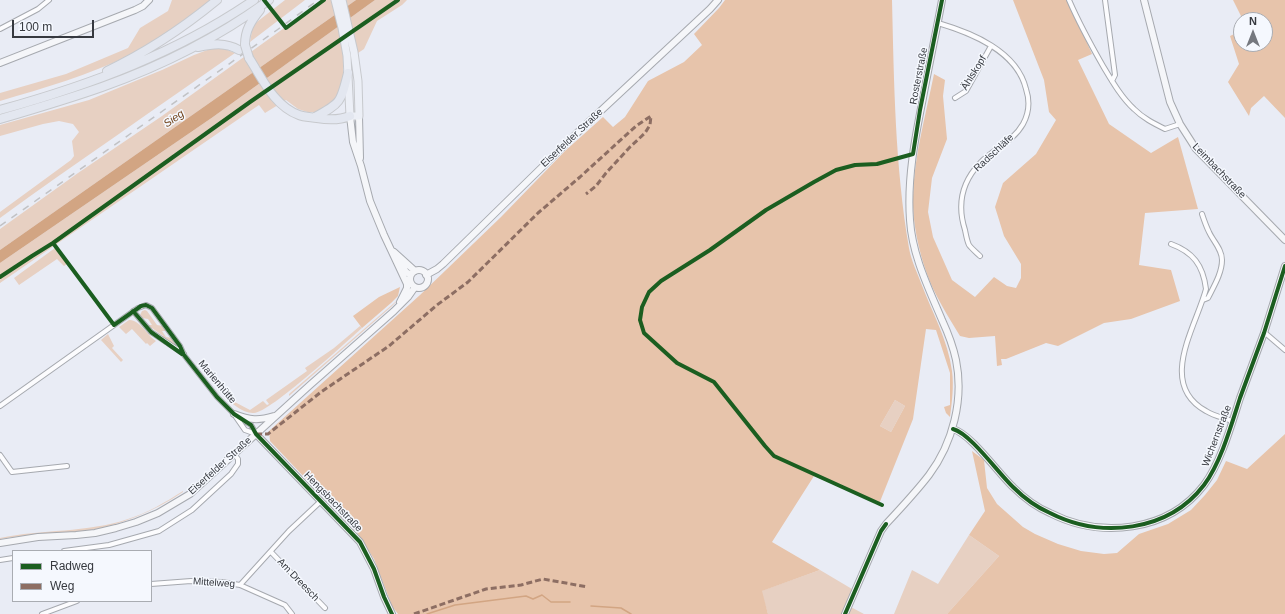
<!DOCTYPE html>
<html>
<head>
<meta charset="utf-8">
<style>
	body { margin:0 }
	#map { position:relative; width:1285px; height:614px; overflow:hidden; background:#e9ecf5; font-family:Arial,sans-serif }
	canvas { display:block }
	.legend { position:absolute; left:12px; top:550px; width:140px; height:52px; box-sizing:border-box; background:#f5f8fe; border:1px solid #a9acb2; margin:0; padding:5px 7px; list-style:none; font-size:12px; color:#36393f }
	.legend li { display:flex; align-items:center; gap:8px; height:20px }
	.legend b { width:20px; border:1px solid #a9acb2 }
	.north { position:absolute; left:1233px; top:12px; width:40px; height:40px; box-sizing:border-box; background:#f5f8fe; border:1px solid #a9acb2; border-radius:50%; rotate:0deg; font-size:11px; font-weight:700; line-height:16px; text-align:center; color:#36393f }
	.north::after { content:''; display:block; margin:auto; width:14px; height:18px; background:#75787f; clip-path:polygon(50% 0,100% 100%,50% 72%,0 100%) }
	.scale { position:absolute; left:12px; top:20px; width:82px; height:18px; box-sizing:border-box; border:2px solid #36393f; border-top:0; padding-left:5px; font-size:12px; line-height:14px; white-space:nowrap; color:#36393f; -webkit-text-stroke:3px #f5f8fe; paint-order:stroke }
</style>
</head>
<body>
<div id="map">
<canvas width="1285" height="614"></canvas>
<ul class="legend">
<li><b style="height:5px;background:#1b5e20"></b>Radweg</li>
<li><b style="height:5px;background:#8d6e63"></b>Weg</li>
</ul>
<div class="north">N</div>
<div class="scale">100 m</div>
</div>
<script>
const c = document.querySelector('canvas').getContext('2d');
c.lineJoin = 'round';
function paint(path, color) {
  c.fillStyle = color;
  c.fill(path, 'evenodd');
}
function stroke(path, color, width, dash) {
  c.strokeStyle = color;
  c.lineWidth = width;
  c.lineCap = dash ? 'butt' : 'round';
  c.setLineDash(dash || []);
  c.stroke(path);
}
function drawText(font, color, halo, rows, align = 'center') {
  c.font = font + ' Arial,sans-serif';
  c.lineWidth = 3;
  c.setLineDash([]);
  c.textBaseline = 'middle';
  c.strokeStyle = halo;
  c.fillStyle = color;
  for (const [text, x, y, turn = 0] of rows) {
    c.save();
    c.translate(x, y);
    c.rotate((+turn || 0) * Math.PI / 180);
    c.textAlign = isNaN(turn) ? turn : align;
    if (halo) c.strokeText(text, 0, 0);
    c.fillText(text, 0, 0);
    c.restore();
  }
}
const green = new Path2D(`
	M172 0H211C187 20 158 41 130 55 89 75 44 88 0 101V93L66 74 128 48 140 28 168 11Z
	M285 0H305L250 42 253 25Z
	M323 0H356L0 250V229L78 173 162 116Z
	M375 0H407L402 5 377 21 364 49 343 63V83L338 98 319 112H307L298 109 286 100 265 113 259 105 0 283V263L213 117Z
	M210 49H225L235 53C157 108 77 162 0 218V212L71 160 74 156 72 141 79 132 73 124 59 121 43 124 0 136V125L89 100 162 70 194 55Z
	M55 248 67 264 64 266 57 259 19 285 14 278Z
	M401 297 391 307 289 396V394Z
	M145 310 147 311 157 325 163 326 167 331H162L166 337 172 338 179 348 163 339V336L152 328H149L147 325H152L148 319 142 318 140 315 142 311Z
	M129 320C139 319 147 335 156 341L150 346 147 343 146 344 132 329 126 334 119 327Z
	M360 326 362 328C345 343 271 412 254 413 243 414 231 402 223 396L225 393 229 399 250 410 263 401 267 405 269 404 266 400 307 371 305 368 334 348Z
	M108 334 114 346 112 348 123 360 121 362 101 340Z
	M895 400 905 406 891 432 880 426Z
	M183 491V492C153 512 121 525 85 531 70 533 54 533 39 534 26 535 13 537 0 539V538C42 529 87 533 128 519 147 513 166 502 183 491Z
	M969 535 999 556 947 614H894L912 570 938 584Z
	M820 570 852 589 847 605 864 614H768L761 591Z`);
const forest = new Path2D(`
	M725 0H892C894 83 895 166 909 248 911 260 917 272 921 283 932 312 948 340 952 371 954 386 952 402 950 417L946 413 944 407 950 405V373L936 330 926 329 913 419 879 504 814 476 772 542 820 570 762 591 768 614H398L392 606 374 559 358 534 270 441 269 431 420 295 501 217 565 151 603 117 613 127 625 117 648 81 684 62 702 45 694 34 719 8ZM895 400 905 406 891 432 880 426Z
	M1013 0H1068L1092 54 1078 60 1109 124 1151 153 1178 137 1198 209 1145 213 1139 265 1171 270 1180 301 1131 319 1104 323 1058 346 1046 343 1006 359H1001L1002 365 997 366 995 336 969 338 960 336C948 316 935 296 927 274 919 252 912 221 913 197 914 156 926 114 934 74L945 80 943 96 947 139 932 178 928 212 933 237 952 280 975 297 994 277 1007 286 1016 288 1021 278V264L1004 236 995 207 1003 183 1036 154 1056 120 1049 112 1044 80Z
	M1233 0H1285V118L1264 96 1251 108 1249 116 1228 82 1239 64 1230 36 1241 31V44H1265V20H1243Z
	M400 287 398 296 391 303 362 328 353 316 379 297Z
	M1285 434V614H947L999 556 969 535 985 511 972 451 984 460 987 488 997 504 1023 527 1035 534 1058 544 1081 551 1104 554 1117 553 1139 534 1168 524 1191 510 1205 495 1217 480 1226 461 1247 469Z`);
const water = new Path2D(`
	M356 0H375L213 117 0 263V250Z`);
const stream = new Path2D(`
	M591 606 621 608 631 614
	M427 614 455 605 526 596 533 599 542 595 551 602H570`);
const street = new Path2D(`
	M1069 0C1079 23 1091 45 1103 66 1112 81 1121 97 1134 109 1143 118 1153 123 1165 129L1180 124
	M1105 0 1115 75 1112 81
	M938 23C972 33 1017 51 1026 89 1030 101 1029 113 1023 124 1013 142 993 149 980 163 961 183 957 205 965 230 966 235 967 241 969 245 972 249 977 253 980 256
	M0 29 38 9 49 0
	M955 98 966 91 991 46
	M1202 214C1204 220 1206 226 1209 232 1213 241 1222 249 1222 260 1222 273 1214 286 1208 298L1203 300
	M1171 244C1193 252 1203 265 1206 289 1196 327 1157 384 1206 411 1214 416 1224 418 1232 421
	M133 311 151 332 184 354
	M1264 332 1285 350
	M0 406 138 308 146 305 152 308 180 346 184 355 217 397 234 414 251 425 256 434
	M236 417 245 430 256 434
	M0 455 12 472 67 466
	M64 551 109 545 159 531 192 510 231 474 238 464V459L234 454
	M271 552 325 608
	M0 560 13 558
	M151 584 191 581 222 582 240 585 285 605 292 614
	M240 585 289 531 321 501
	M42 614 77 601`);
const secondary = new Path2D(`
	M1144 0 1170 102 1180 124 1196 149 1285 240
	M0 63 135 10 143 6 149 0
	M350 116 353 142 361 166 370 201 384 235 407 284V288L400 302
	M359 116 360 158
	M394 252 415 271
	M400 263 406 272 411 275
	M410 279a9 9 0 1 1 18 0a9 9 0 1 1-18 0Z
	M426 275 437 269 443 264 577 133 710 9 718 0
	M234 414C250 420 258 421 274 416
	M953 429C971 434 998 473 1013 487 1024 498 1036 507 1050 513 1101 539 1168 532 1204 485 1221 462 1231 426 1240 398 1248 376 1256 355 1264 333 1271 311 1278 288 1285 266
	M256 434 360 542 374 569 384 597 392 614
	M0 543 38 537 76 535 95 533 116 528 136 522 158 513 190 494 310 385 394 311 408 297 415 287
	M845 614 881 531 886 524C901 508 916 492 929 475 953 443 964 399 956 360 953 346 948 333 942 320 929 289 912 255 910 220 907 179 915 138 923 98 929 65 936 33 942 0`);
const primary = new Path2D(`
	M335 0 342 28 347 56 350 116H359L358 81 354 52 342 0`);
const highway = new Path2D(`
	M245 45C245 30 251 21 260 10
	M198 47C213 44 225 42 239 50
	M249 58C262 78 274 106 299 115 304 117 311 117 317 118 328 120 340 120 350 116
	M107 71C147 52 183 28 217 0
	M0 110C90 85 177 53 254 0
	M315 117C341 103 341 102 348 73
	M0 119C34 109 68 99 102 87 161 66 219 37 269 0`);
const rail = new Path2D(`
	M0 226 277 30 318 0`);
const highwayBridge = new Path2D(`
	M245 45 249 58`);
const quiet = new Path2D(`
	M256 434H268L321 392 389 346 437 305 468 282 538 213 580 177 636 126 651 116 650 125 645 133 630 147 606 173 596 186 586 194
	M414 614 486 589 521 585 543 579 588 587`);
const cycleway = new Path2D(`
	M264 0 286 28 324 0
	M53 243 114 325 141 306 146 305 152 308 180 346 184 355 217 397 234 414 251 425 256 434 360 542 374 569 384 597 392 614
	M0 277 32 256 53 243 250 102 398 0
	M133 311 151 332 182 354
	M953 429C971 434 998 473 1013 487 1024 498 1036 507 1050 513 1101 539 1168 532 1204 485 1221 462 1231 426 1240 398 1248 376 1256 355 1264 333 1271 311 1278 288 1285 266
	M882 505 774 456 765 446 714 382 677 363 644 333 640 320 642 307 649 292 661 281 710 250 766 210 814 182 836 170 855 165 877 164 913 154 920 110 942 0
	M845 614 881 531 886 524`);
const streetNames = [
	["Ählskopf",974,73,-58],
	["Rosterstraße",919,76,-79],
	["Eiserfelder Straße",572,138,-43],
	["Radschläfe",994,153,-43],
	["Leimbachstraße",1219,171,46],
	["Marienhütte",217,382,50],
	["Wichernstraße",1217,436,-69],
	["Eiserfelder Straße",220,466,-42],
	["Hengsbachstraße",333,502,46],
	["Am Dreesch",298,580,46],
	["Mittelweg",214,583,4]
];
const waterNames = [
	["Sieg",174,119,-35]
];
paint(green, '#e7d0c2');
paint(forest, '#e7c4ab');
paint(water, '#d2a583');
stroke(stream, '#d2a583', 1.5);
stroke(street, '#a6a9af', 6);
stroke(secondary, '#a6a9af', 8);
stroke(primary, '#c7c9cd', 9);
stroke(highway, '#c7c9cd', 10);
stroke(street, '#fcfcfe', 4);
stroke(secondary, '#f5f6f9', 6);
stroke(primary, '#eceff6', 7);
stroke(highway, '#e3e7f0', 8);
stroke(rail, '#c1c2c5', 1.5, [7, 7]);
stroke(highwayBridge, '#c7c9cd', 10, []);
stroke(highwayBridge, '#e3e7f0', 8);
stroke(quiet, '#8d6e63', 3, [6, 3]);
stroke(cycleway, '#1b5e20', 4);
drawText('10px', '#36393f', '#f5f8fe', streetNames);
drawText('italic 11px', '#764922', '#f5f8fe', waterNames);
</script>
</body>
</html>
